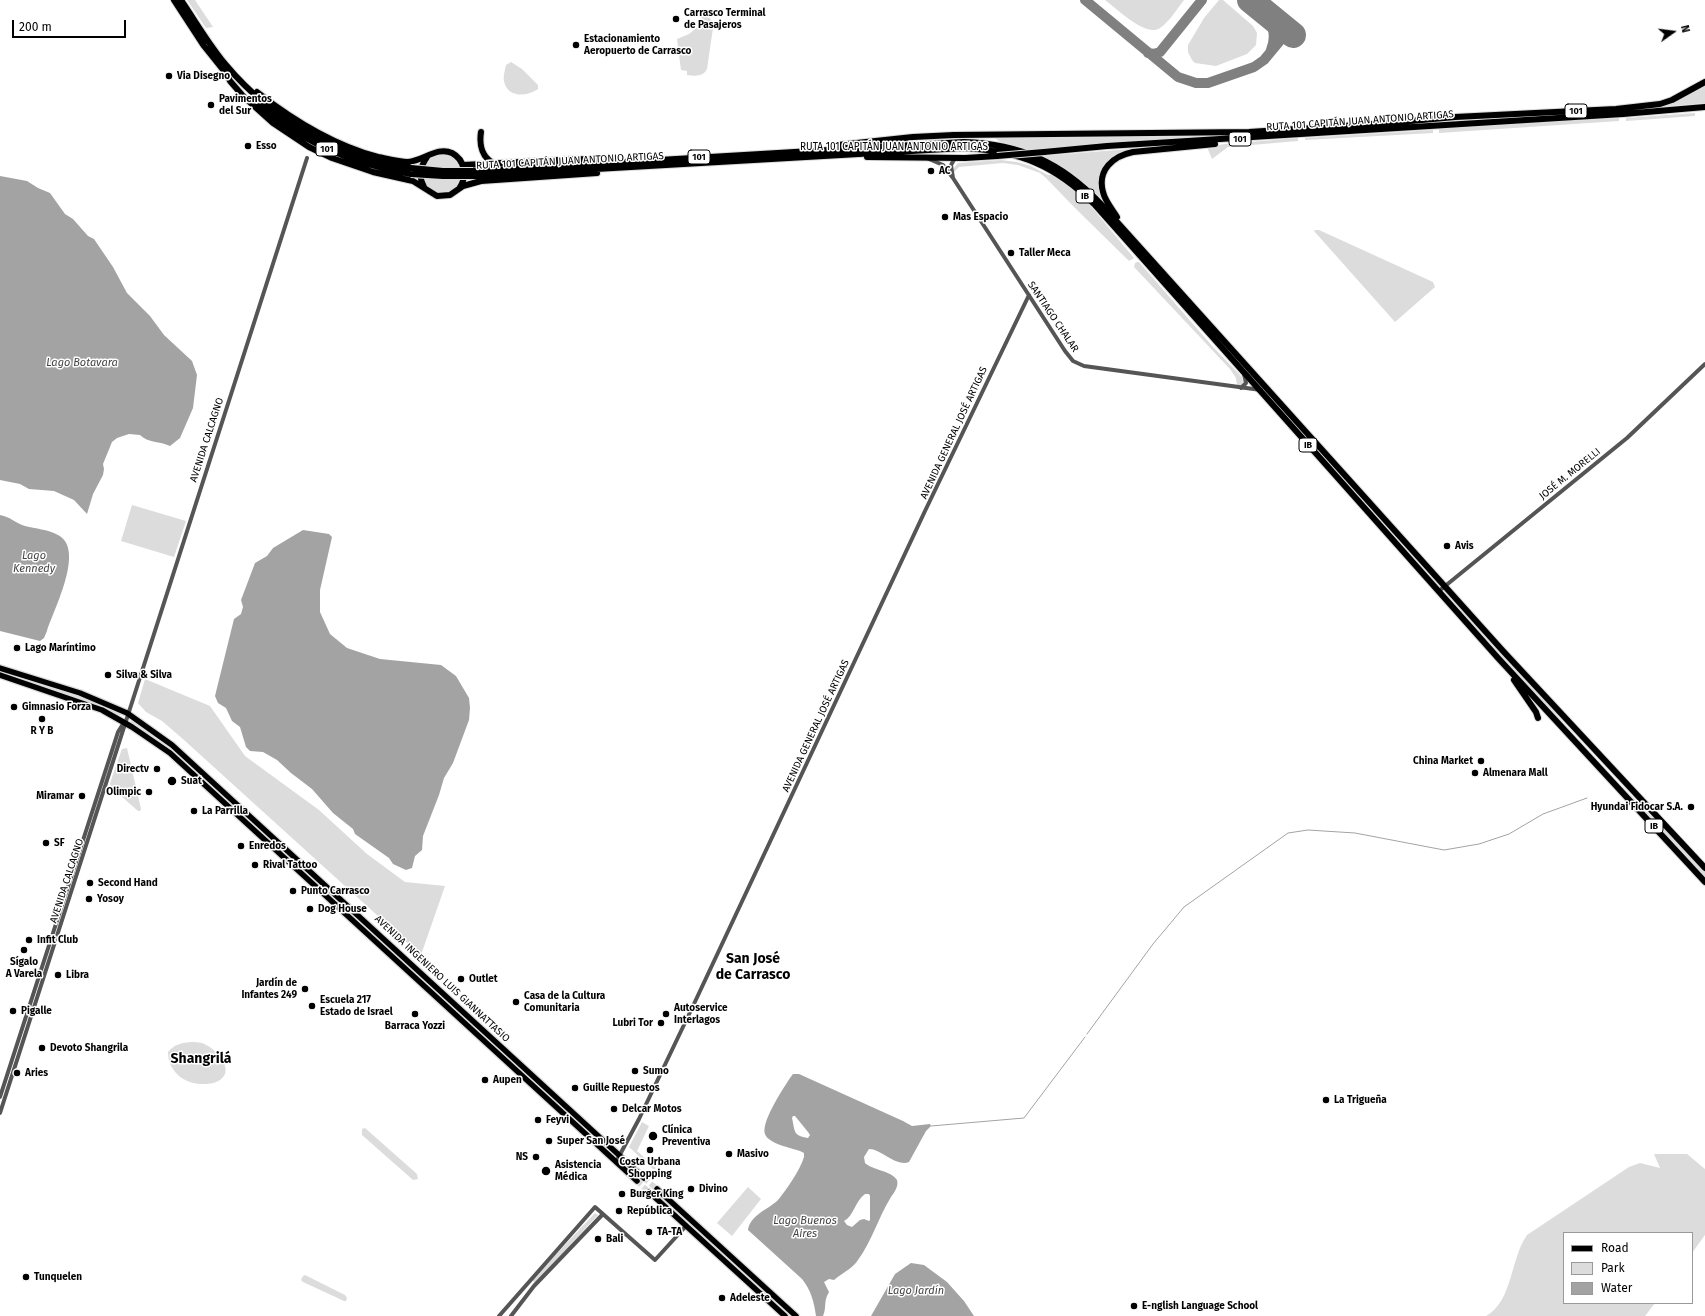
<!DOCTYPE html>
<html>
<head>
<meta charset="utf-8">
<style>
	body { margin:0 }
	#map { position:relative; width:1705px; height:1316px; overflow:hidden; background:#fff; font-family:"Fira Sans",sans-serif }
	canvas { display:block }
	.legend { position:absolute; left:1563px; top:1232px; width:130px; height:72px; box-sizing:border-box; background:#fff; border:1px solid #999; margin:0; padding:5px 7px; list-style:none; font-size:12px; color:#000 }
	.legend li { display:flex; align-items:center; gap:8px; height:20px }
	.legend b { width:20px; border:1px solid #999 }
	.north { position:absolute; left:1653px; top:12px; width:40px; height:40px; -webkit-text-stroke:3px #fff; paint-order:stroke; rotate:76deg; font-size:11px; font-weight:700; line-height:16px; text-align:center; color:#000 }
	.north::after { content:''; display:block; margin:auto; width:14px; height:18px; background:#000; clip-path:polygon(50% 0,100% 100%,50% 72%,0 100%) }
	.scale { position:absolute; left:12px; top:20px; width:114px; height:18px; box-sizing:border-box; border:2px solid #000; border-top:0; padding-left:5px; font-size:12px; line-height:14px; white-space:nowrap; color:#000; -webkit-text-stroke:3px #fff; paint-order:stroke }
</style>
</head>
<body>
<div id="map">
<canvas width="1705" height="1316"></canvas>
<ul class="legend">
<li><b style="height:5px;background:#000"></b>Road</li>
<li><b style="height:11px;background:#dcdcdc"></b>Park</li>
<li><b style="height:11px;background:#a3a3a3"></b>Water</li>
</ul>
<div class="north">N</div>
<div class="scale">200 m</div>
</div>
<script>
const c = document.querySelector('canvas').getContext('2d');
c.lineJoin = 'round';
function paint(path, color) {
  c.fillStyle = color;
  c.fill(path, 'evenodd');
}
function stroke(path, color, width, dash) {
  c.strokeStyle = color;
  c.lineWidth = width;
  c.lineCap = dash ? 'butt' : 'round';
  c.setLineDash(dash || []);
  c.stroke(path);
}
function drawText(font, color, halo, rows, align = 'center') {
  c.font = font + ' "Fira Sans",sans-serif';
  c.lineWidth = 3;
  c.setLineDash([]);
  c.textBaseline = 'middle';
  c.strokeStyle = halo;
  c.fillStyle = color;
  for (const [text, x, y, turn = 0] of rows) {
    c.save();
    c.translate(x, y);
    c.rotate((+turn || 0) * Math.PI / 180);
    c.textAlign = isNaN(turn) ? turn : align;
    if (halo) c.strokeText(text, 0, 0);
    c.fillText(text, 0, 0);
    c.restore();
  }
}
const green = new Path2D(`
	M187 0H195L213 27 206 28Z
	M1105 0H1184C1177 9 1169 22 1160 28 1146 38 1116 8 1105 0Z
	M1219 0H1223L1253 26 1257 33 1256 45 1247 54 1216 66 1195 63 1192 60 1188 52V45L1204 18Z
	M704 12 710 18 713 28 707 69C703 77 695 76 687 75V71L681 70 677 39 689 34 704 22 701 17Z
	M511 62 522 69 538 85V89C527 97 507 98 504 81 503 76 505 70 506 65Z
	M1705 86V103L1660 107 1678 100Z
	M1695 113V116L1626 121V118Z
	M1619 118V121L1439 133V129Z
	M1432 122 1434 124 1108 143 1031 150 1000 142 995 138 1225 136 1342 129Z
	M1433 130V133L1305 140V138Z
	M1298 138V141L1228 147 1212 159 1207 147 1225 144Z
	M1181 145C1158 147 1106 145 1101 174 1099 183 1104 196 1105 205 1084 181 1070 169 1041 156Z
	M422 174a20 20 0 1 1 40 0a20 20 0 1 1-40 0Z
	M1001 160 1017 162 1031 166 1048 175H1052L1069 186 1089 204 1134 258 1129 261 1074 207 1046 178 1040 173 1018 165 1003 163 959 167 954 172V168L958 163Z
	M1315 230H1319L1433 282 1435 287 1395 322 1314 231Z
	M1137 262H1139L1214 348 1242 377 1243 382 1241 386 1237 385 1236 378 1230 369 1134 267 1135 263Z
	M132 505 186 521 174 557 121 541Z
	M1446 592 1543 697 1561 720 1616 781 1505 661 1488 640Z
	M0 670 79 695 119 712 121 715H117L89 703 0 674Z
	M145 679 210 706 245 756 319 810 367 854 405 882 445 886 421 955 184 740 162 721 146 712 138 703Z
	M131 719 178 752 412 970H411L175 755 154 738 131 723Z
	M127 748 141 809 140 811H138L111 787 110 783 122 749Z
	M1623 787 1705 872V878L1621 788Z
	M191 1042C196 1042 202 1042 206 1045 217 1050 235 1070 220 1080 215 1083 210 1084 205 1084 185 1085 168 1072 168 1052 175 1044 181 1043 191 1042Z
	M642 1122 649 1126 637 1151 656 1168 654 1170 629 1147Z
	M365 1128 417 1174 418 1179 413 1180 362 1135V1129Z
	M1654 1154H1687L1705 1169V1235L1692 1253V1233H1564V1303H1655L1645 1316H1486C1513 1301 1510 1259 1527 1235L1629 1167 1640 1163 1660 1168Z
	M748 1187 761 1199 732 1236 717 1223Z
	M671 1206 792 1316 741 1273 670 1208Z
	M595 1213 598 1215 535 1283 532 1280Z
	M305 1275 345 1295 347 1298 346 1301H344L303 1282 301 1280 303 1276Z`);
const water = new Path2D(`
	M0 176 27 181 38 188 50 193 65 214 73 219 88 236 94 239 113 267 127 293 150 316 164 335 192 361 197 375 193 408 180 438 170 446C160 441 148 443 140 435L129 434 117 438 112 442 103 464 104 469 103 475 93 494 87 514 74 500 54 491 29 489 20 484 0 480Z
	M0 515C11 517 15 523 25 526 36 529 47 529 58 535 86 549 53 611 47 631L44 638 40 641 0 631Z
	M303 530 329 534 332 537 320 590V612L330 634 347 648 380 659 441 665 456 676 469 698 470 708 469 720 453 763 444 778 439 795 423 836 422 850 415 856 412 868 406 870 393 864 389 858 355 834 353 829 333 813 312 789 291 773 277 760 263 752 250 751 246 747 240 727 232 721 226 708 218 703 215 696 234 619 241 614 243 607 241 600 255 563 267 556 273 548Z
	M793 1074H799L903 1121 912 1126 930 1124 931 1126 926 1131 909 1162C895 1167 882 1149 869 1149L864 1157 865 1163C872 1170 892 1171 897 1180 899 1186 894 1193 891 1197 878 1218 872 1241 858 1260 852 1269 842 1273 834 1280L829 1279 824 1282 829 1292C823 1302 827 1307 823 1316H816C814 1302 811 1290 802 1279L748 1230C750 1215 769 1209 778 1200 787 1189 800 1170 804 1157V1153L800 1151C791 1148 771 1144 766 1136 758 1126 783 1089 790 1078ZM793 1116H795L808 1132 810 1135 808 1138C793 1136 795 1131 792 1118ZM865 1194H869L870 1196V1220L869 1221 864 1219 860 1220 852 1227 847 1225 844 1221C854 1216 855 1201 865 1194Z
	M911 1263 924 1265 947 1282 964 1301 974 1316H871L895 1274Z`);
const stream = new Path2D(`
	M1087 1034 1153 944 1184 907 1288 833 1308 830 1355 833 1444 850 1479 844 1509 834 1543 814 1587 798
	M931 1126 1024 1118 1085 1037`);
const taxiway = new Path2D(`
	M1085 0 1178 77 1196 83H1208L1254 67 1264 60 1288 31
	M1259 8C1271 20 1278 33 1271 50
	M1148 53 1154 54 1160 52 1202 0`);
const runway = new Path2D(`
	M1250 0 1293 35`);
const majorTunnel = new Path2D(`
	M644 1178 657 1189
	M637 1181 649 1192`);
const minor = new Path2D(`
	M929 159 943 165 953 178 1065 351 1073 361 1084 366 1261 390
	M953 178 951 165 955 158
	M1241 388 1246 383 1244 374
	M1439 591 1627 438 1705 364
	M0 1097 118 732 123 724
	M0 1113 307 158
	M616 1162 639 1119 693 1006 925 511 1029 295
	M499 1316 595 1207 655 1260 686 1226
	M511 1316 534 1286 603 1214`);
const major = new Path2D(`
	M0 668 80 693 127 713 172 745 644 1178
	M0 675 102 710 132 727 170 753 637 1181
	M657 1189 796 1316
	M649 1192 785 1316`);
const highway = new Path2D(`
	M174 0 204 46 228 76
	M181 0C196 22 209 45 226 65 273 121 339 157 411 168
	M226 73 230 81 243 96 273 123 309 147 332 158 373 172 413 181 437 196 450 195 463 186 481 181 597 173
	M257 92C294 121 333 145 378 157 388 159 399 162 408 162 424 161 437 146 452 153 465 160 467 176 460 187
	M259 106C303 142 354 165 411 174
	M481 132C479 145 482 158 495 164
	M838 145 913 137 954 135 1249 132 1389 123 1455 117 1616 109 1660 104 1672 100 1705 82
	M1044 152 1107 146 1623 114 1705 107
	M867 157 965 158 997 156
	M463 165 577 159 599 160
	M473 171 964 142C1020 144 1061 162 1100 203L1503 651 1705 868
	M473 176 964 148C1020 151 1055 165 1095 205L1498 658 1705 882
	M424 187C418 176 420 167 427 157
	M1117 217C1112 209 1105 201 1103 192 1097 170 1113 156 1133 152L1215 144
	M1514 680 1536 712 1538 718`);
const highwayBridge = new Path2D(`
	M997 156 1044 152
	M411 168 443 171H473
	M411 174 443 176H473`);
const markers = [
	[676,19,4,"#000"],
	[576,45,4,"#000"],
	[169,76,4,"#000"],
	[211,105,4,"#000"],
	[248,146,4,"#000"],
	[931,171,4,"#000"],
	[945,217,4,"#000"],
	[1011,253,4,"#000"],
	[1447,546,4,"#000"],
	[17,648,4,"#000"],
	[108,675,4,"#000"],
	[14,707,4,"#000"],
	[42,719,4,"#000"],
	[1481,761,4,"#000"],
	[157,769,4,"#000"],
	[1475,773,4,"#000"],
	[172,781,5,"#000"],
	[149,792,4,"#000"],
	[82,796,4,"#000"],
	[1691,807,4,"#000"],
	[194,811,4,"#000"],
	[46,843,4,"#000"],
	[241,846,4,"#000"],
	[255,865,4,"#000"],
	[90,883,4,"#000"],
	[293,891,4,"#000"],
	[89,899,4,"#000"],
	[310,909,4,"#000"],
	[29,940,4,"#000"],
	[24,950,4,"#000"],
	[58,975,4,"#000"],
	[461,979,4,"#000"],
	[305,989,4,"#000"],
	[516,1002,4,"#000"],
	[312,1006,4,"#000"],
	[13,1011,4,"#000"],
	[415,1014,4,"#000"],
	[666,1014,4,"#000"],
	[661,1023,4,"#000"],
	[42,1048,4,"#000"],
	[635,1071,4,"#000"],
	[17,1073,4,"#000"],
	[485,1080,4,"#000"],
	[575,1088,4,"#000"],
	[1326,1100,4,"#000"],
	[614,1109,4,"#000"],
	[538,1120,4,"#000"],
	[653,1136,5,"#000"],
	[549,1141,4,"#000"],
	[650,1150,4,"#000"],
	[729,1154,4,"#000"],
	[536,1157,4,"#000"],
	[546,1171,5,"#000"],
	[691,1189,4,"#000"],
	[622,1194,4,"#000"],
	[619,1211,4,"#000"],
	[649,1232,4,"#000"],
	[598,1239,4,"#000"],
	[26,1277,4,"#000"],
	[722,1298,4,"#000"],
	[1134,1306,4,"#000"]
];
const shields = [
	[1576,111,22],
	[1240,139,22],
	[327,149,22],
	[699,157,22],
	[1085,196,18],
	[1308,445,18],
	[1654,826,18]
];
const shieldNames = [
	["101",1576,111],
	["101",1240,139],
	["101",327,149],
	["101",699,157],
	["IB",1085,196],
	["IB",1308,445],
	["IB",1654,826]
];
const poiNames = [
	["Carrasco Terminal",684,13],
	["de Pasajeros",684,25],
	["Estacionamiento",584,39],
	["Aeropuerto de Carrasco",584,51],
	["Via Disegno",177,76],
	["Pavimentos",219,99],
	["del Sur",219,111],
	["Esso",256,146],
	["AC",939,171],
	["Mas Espacio",953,217],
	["Taller Meca",1019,253],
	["Avis",1455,546],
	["Lago Maríntimo",25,648],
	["Silva & Silva",116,675],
	["Gimnasio Forza",22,707],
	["R Y B",42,731,"center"],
	["China Market",1473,761,"right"],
	["Directv",149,769,"right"],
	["Almenara Mall",1483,773],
	["Suat",181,781],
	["Olimpic",141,792,"right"],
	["Miramar",74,796,"right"],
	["Hyundai Fidocar S.A.",1683,807,"right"],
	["La Parrilla",202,811],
	["SF",54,843],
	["Enredos",249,846],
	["Rival Tattoo",263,865],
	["Second Hand",98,883],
	["Punto Carrasco",301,891],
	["Yosoy",97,899],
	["Dog House",318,909],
	["Infit Club",37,940],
	["Sígalo",24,962,"center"],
	["A Varela",24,974,"center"],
	["Libra",66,975],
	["Outlet",469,979],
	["Jardín de",297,983,"right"],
	["Infantes 249",297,995,"right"],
	["Casa de la Cultura",524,996],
	["Comunitaria",524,1008],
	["Escuela 217",320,1000],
	["Estado de Israel",320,1012],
	["Autoservice",674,1008],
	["Interlagos",674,1020],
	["Pigalle",21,1011],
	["Lubri Tor",653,1023,"right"],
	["Barraca Yozzi",415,1026,"center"],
	["Devoto Shangrila",50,1048],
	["Sumo",643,1071],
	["Aries",25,1073],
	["Aupen",493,1080],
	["Guille Repuestos",583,1088],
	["La Trigueña",1334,1100],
	["Delcar Motos",622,1109],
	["Feyvi",546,1120],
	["Clínica",662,1130],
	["Preventiva",662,1142],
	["Super San José",557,1141],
	["Masivo",737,1154],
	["NS",528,1157,"right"],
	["Costa Urbana",650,1162,"center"],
	["Shopping",650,1174,"center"],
	["Asistencia",555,1165],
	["Médica",555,1177],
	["Divino",699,1189],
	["Burger King",630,1194],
	["República",627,1211],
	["TA-TA",657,1232],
	["Bali",606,1239],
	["Tunquelen",34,1277],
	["Adeleste",730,1298],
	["E-nglish Language School",1142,1306]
];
const streetNames = [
	["RUTA 101 CAPITÁN JUAN ANTONIO ARTIGAS",1360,121,-4],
	["RUTA 101 CAPITÁN JUAN ANTONIO ARTIGAS",894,147],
	["RUTA 101 CAPITÁN JUAN ANTONIO ARTIGAS",570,161,-3],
	["SANTIAGO CHALAR",1053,317,56],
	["AVENIDA GENERAL JOSÉ ARTIGAS",954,433,-65],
	["AVENIDA CALCAGNO",207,440,-72],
	["JOSÉ M. MORELLI",1570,474,-39],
	["AVENIDA GENERAL JOSÉ ARTIGAS",816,726,-65],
	["AVENIDA CALCAGNO",67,881,-72],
	["AVENIDA INGENIERO LUIS GIANNATTASIO",442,979,43]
];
const waterNames = [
	["Lago Botavara",82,363],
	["Lago",34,556],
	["Kennedy",34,569],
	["Lago Buenos",805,1221],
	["Aires",805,1234],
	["Lago Jardín",916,1291]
];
const districtNames = [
	["San José",753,959],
	["de Carrasco",753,975],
	["Shangrilá",201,1059]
];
paint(green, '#dcdcdc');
paint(water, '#a3a3a3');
stroke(stream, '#a3a3a3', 1);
stroke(taxiway, '#808080', 10);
stroke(runway, '#808080', 26);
stroke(majorTunnel, '#d9d9d9', 5.5, [5.5, 3]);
stroke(major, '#dbdbdb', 8);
stroke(highway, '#dbdbdb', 8);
stroke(minor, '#555', 4);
stroke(major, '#000', 5.5);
stroke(highway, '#000', 6);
stroke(highwayBridge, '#dbdbdb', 8, []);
stroke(highwayBridge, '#000', 6);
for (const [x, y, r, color] of markers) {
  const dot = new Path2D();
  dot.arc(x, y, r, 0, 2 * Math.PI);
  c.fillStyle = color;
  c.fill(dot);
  stroke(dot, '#fff', 1.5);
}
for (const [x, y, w] of shields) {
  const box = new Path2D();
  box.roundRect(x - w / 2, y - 7, w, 14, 3);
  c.fillStyle = '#fff';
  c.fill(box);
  stroke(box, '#000', 1);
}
drawText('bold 9px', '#000', null, shieldNames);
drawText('bold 10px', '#000', '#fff', poiNames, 'left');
drawText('10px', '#000', '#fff', streetNames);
drawText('italic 11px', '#444', '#fff', waterNames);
drawText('bold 14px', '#000', '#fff', districtNames);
</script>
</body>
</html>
